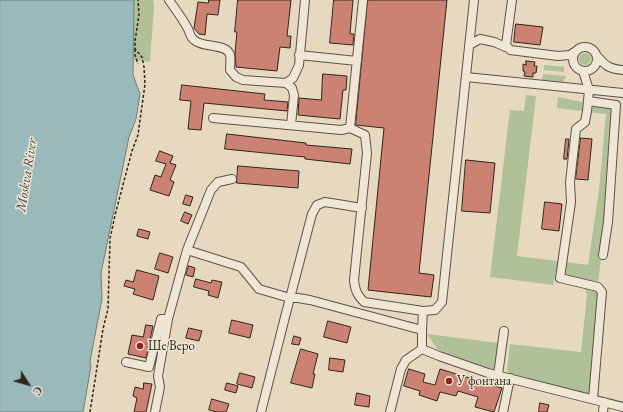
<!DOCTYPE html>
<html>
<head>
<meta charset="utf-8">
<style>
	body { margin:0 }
	#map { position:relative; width:623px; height:412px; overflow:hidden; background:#e6d9c0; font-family:"EB Garamond",serif }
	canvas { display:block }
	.north { position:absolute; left:8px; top:364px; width:40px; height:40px; -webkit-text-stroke:3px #efe6d6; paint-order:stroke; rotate:127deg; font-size:11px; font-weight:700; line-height:16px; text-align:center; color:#31251a }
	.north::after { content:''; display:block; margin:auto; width:14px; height:18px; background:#31251a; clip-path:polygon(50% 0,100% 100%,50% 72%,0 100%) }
</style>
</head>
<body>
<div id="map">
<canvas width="623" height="412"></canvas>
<div class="north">С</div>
</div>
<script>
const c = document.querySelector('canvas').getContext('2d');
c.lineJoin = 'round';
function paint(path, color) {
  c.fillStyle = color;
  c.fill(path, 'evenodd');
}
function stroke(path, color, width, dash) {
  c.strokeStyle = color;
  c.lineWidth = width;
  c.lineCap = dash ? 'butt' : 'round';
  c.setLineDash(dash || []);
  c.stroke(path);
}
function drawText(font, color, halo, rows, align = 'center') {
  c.font = font + ' "EB Garamond",serif';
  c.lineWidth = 3;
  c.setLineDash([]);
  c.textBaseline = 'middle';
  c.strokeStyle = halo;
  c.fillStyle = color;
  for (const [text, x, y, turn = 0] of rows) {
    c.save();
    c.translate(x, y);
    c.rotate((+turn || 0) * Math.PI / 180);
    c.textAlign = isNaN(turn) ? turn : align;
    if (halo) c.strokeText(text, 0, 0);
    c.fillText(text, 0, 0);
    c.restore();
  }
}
const green = new Path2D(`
	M134 0H153L154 7 150 62 134 60Z
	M579 59a6 6 0 1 1 12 0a6 6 0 1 1-12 0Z
	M544 65 564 67V72L544 70Z
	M543 74 566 76 565 79H564L563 82 542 80Z
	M526 95 536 96 517 256 558 261 553 285 490 277 510 110 524 111Z
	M558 97 591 104 611 106 614 113 606 222 598 282 565 275 566 262 588 265 599 190 606 114 557 108Z
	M584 288 595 289 598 295 590 397 510 375 507 370 510 344 581 352 587 294Z
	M427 334 499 343 496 368 490 370 438 350Z`);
const water = new Path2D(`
	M0 0H134L133 75 140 94 136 119 129 137 101 273 102 299 90 361 91 366 83 412H0Z`);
const building = new Path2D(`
	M209 0H220L218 15 207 14 205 35 199 34 194 28 198 2 208 3Z
	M238 0H291L287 36H291L290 48 280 47 277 71 236 67 235 53 237 32H235Z
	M334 0H353L350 34H354L353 45 330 43Z
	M368 0H447L419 273 434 275 431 297 368 290 384 128 356 125Z
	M516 24 543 27 540 45 514 42Z
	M526 61 535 62 534 66H537L536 73H533V77L524 76 525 72 523 71V64L526 65Z
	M323 74 347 76 346 90H343L340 119 298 115 299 98 321 100Z
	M182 85 265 94 264 100 288 102 287 111 204 103 201 130 188 129 191 101 180 100Z
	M227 134 306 143V145L352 149 350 164 305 159V157L225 149Z
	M581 138 592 139 588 180 576 179Z
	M566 139H569L567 159H564Z
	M160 151 173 156 170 163 176 165 170 180 174 182 169 196 150 190 155 175 161 177 166 164 156 161Z
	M466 160 495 163 490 213 462 211Z
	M238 166 299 171 298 188 237 183Z
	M186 195 193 197 190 206 183 204Z
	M545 202 562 204 559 231 542 229Z
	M185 212 192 215 188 224 181 221Z
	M139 229 150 232 148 239 137 236Z
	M160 253 173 257 168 273 155 269Z
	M189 266 195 268 193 277 186 275Z
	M137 270 159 276 153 300 133 294 135 289 124 286 126 280 133 282Z
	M196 279 211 283 212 280 222 282 218 298 208 295 209 291 194 287Z
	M232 320 253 325 250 338 229 333Z
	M328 321 351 327 347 343 324 337Z
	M146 325 153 326 146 358 128 354 132 335 143 337Z
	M189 328 202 331 199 341 186 338Z
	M294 336 301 338 299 345 292 344Z
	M301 349 318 354 313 374H315L312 388 291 383Z
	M330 358 345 360 343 372 329 370Z
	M409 369 425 374 423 382 435 385 440 369 502 388 494 412 475 407 478 397 458 391 456 396 440 392 437 401 419 395 420 391 404 386Z
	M240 373 255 377 252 388 237 384Z
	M144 383 152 384 146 412H134L137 398 133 396 135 387 143 389Z
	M227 383 238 386 236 393 225 390Z
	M357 393 370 396 369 407 355 405Z
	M212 399 229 404 226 412H217L209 410Z
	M540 403 549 405 547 412H539Z`);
const path = new Path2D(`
	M135 49V55L138 64
	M90 412 103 329 108 309 110 239 115 215 132 151 138 135 145 84 144 67 142 57 135 49V41L139 15 138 0`);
const minor = new Path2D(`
	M169 0C175 9 183 19 188 29 190 33 190 37 194 40 202 48 227 43 230 55 231 59 230 66 230 70L236 77 243 80 286 83 293 78 299 65 305 0
	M363 0 350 128 365 135 367 153 354 280C355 290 357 295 364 302L423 311
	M512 0 506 45 510 50 558 56 570 55 576 51
	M469 45 480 39 494 42 508 48
	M573 59a12 12 0 1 1 24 0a12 12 0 1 1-24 0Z
	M299 55 357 61
	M597 56C606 66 609 69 623 70
	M583 71 589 90 587 111 585 122 576 129 570 182 571 202 560 278 598 287 602 292 593 399
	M466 77 623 93
	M286 83 292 88 294 95 291 125
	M588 101 616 105 608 222 603 255
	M213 118 341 130 350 128
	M187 250 211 190 218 182 232 179
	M422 330 423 311 435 310 442 302 474 0
	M422 349 439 356 488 373 623 407
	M126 362 149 367 161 319H168
	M498 375 504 331
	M155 412 160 387 158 376 168 319 187 250 241 267 259 289 290 298 312 214 317 205 325 202 362 208
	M261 412 285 317 290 298H298L310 300 422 330V349
	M390 412 401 369 406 360 422 349
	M503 412 510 378
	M603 412 604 402`);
const markers = [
	[140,346,4,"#8f2418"],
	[449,381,4,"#8f2418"]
];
const poiNames = [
	["Ше Веро",148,346],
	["У фонтана",457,381]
];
const waterNames = [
	["Moskva River",27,175,-81]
];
paint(green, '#b0c097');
paint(water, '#99b9bb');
stroke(water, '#6f7e7b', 1);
paint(building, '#cc8272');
stroke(building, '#31251a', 1);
stroke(minor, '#5e5244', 10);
stroke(path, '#31251a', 1.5, [3, 2]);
stroke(minor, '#efe6d6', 8);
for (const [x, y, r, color] of markers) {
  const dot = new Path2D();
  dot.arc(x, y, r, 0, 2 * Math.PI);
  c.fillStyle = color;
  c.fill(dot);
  stroke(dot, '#efe6d6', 1.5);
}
drawText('13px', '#31251a', '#efe6d6', poiNames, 'left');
drawText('italic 14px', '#4b4a42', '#efe6d6', waterNames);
</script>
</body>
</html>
